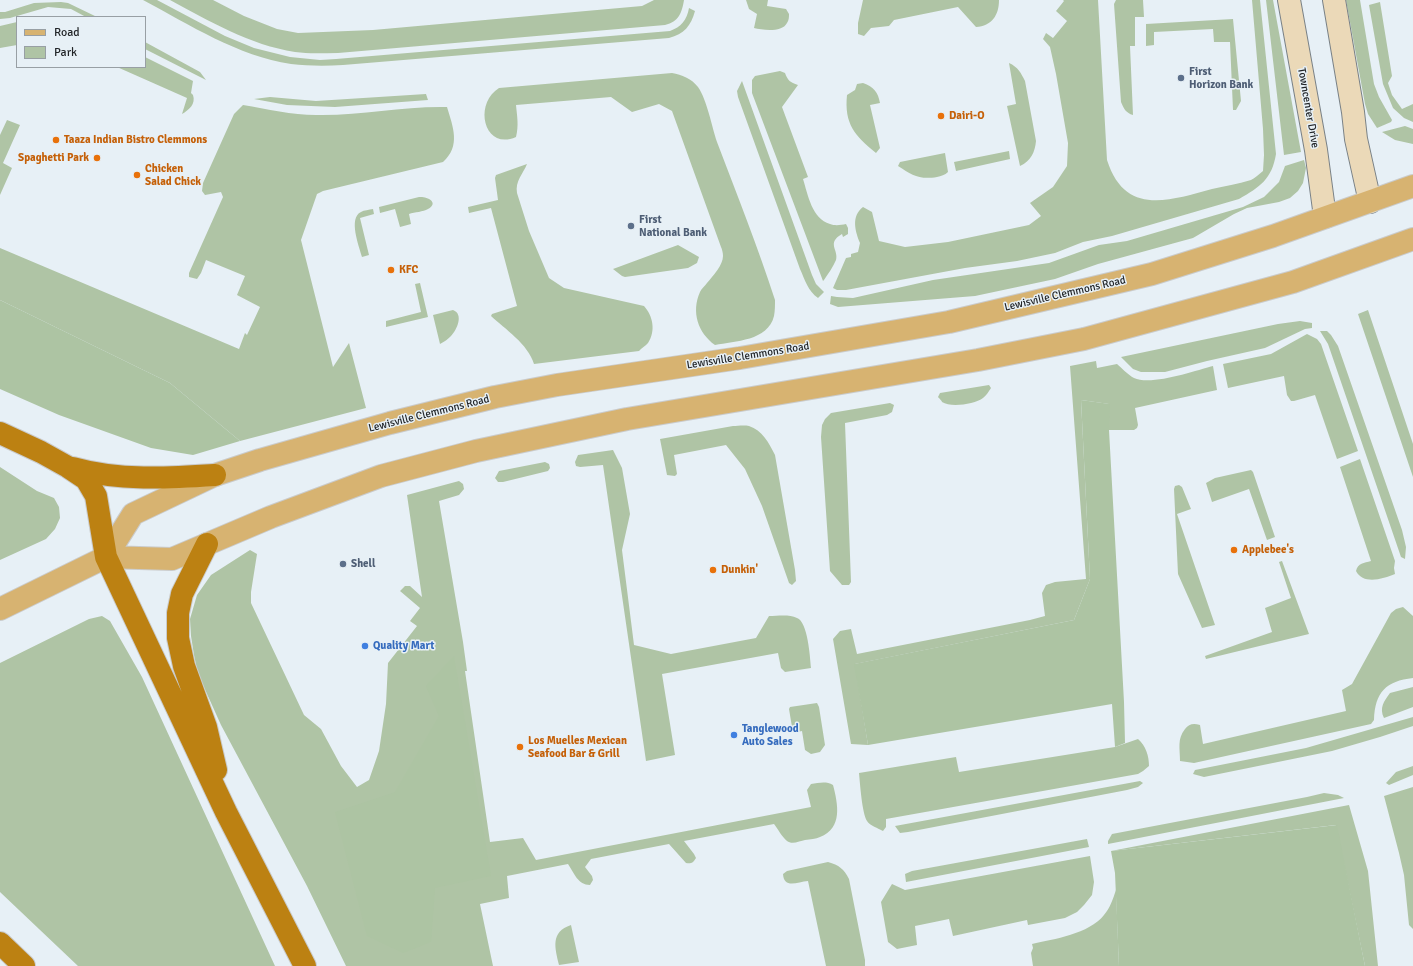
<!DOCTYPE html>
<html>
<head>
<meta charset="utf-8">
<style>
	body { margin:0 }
	#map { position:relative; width:1413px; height:966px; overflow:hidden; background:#e7f0f6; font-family:Signika,sans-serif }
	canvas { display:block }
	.legend { position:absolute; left:16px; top:16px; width:130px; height:52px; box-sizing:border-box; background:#e7f0f6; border:1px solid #989fa4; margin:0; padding:5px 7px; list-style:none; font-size:12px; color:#222528 }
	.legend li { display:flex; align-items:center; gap:8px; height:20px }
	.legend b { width:20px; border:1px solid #989fa4 }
</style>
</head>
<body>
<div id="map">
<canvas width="1413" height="966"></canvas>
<ul class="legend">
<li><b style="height:5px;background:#d7b371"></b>Road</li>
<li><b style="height:11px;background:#afc4a5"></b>Park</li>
</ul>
</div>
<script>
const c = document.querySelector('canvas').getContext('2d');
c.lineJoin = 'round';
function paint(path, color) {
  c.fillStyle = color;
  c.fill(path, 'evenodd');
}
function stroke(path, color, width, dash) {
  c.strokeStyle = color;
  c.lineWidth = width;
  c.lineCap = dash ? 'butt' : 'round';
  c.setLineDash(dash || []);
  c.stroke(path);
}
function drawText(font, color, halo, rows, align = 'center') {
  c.font = font + ' Signika,sans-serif';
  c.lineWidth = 3;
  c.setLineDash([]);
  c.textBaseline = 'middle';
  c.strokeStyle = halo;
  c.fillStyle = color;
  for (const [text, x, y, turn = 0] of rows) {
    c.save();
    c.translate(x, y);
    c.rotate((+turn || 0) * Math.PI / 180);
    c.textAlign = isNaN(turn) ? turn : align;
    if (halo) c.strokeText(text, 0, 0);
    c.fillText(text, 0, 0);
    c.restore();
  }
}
const green = new Path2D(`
	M143 0H157L225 36 254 48 290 57 320 60 336 59 670 31C681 27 687 20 689 8L695 11C691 26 684 34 669 38L343 65C326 66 308 66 291 64 238 56 190 25 143 0Z
	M170 0H213L244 16 277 29 298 33 373 30 642 6 654 0H684C682 12 679 22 665 25L338 53C323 53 309 54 295 52 250 45 209 21 170 0Z
	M746 0H768L767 6 786 9 789 14C789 17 789 20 787 23 782 33 762 30 754 28L757 14 749 9Z
	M863 0H999C999 15 992 26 976 27L958 7 894 20 889 26 871 28 864 36 858 34V23Z
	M1063 0H1098L1107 160C1125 216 1168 201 1212 189 1224 186 1238 184 1251 180 1255 178 1259 174 1263 171L1264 155 1263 129 1252 0H1260L1276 154C1272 179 1260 187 1239 199L1112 236 1083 242 1055 253 1017 261 965 268 846 290H837L833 288 846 258 851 257V254L858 252 860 243C855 231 851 216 863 207L872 212 879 241 905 247 948 242 1029 225 1041 216 1030 203 1053 187 1067 166 1068 143 1056 74 1050 47 1043 39 1046 33 1053 38 1067 21 1056 11 1064 1Z
	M1116 0H1143L1144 17H1135V46H1130L1133 115C1126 113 1124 109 1121 102L1114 4Z
	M1266 0H1273L1301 152 1284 155Z
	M1346 0H1360L1374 84 1379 97 1392 120 1391 122 1377 128 1368 114 1365 104Z
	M61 2 68 3 97 17H86L71 9 48 7 10 18 0 19V12H5L34 3Z
	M1380 2 1392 76 1388 83 1392 95 1402 109 1413 104V122L1404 118 1393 108 1383 84 1369 5Z
	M1233 19 1241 101 1236 110H1233L1230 42H1214L1213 29 1154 32V45L1146 46V24Z
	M17 22V45L0 48V26Z
	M145 42 200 72 206 80 145 49Z
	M145 57 193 81 191 93 193 95C196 104 189 110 182 114L187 98 117 67H145Z
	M1009 63C1018 67 1021 73 1025 81L1036 141C1035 152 1031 161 1020 166L1007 106 1016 104Z
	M780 71 785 73C788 81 790 82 798 85L782 107 808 177 803 179C808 195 812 219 830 224 835 226 841 225 846 224L848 228V234L843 237 842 234C826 243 839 250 836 260 833 267 828 274 824 280L823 281 752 93V80L755 76Z
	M672 73C682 75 691 78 698 87 707 100 712 127 717 142 737 195 758 247 775 300 775 305 775 311 774 316 768 341 735 341 715 345 698 333 691 312 700 292 701 289 705 286 707 283 713 276 723 265 723 256 723 253 722 249 721 247L672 111 659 104 632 112 611 97 516 105C517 116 519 125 516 137 484 151 473 104 499 88Z
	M742 81 812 275 816 284 824 292 818 298C808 291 805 280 800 269L738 97 737 91Z
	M863 83C874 87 878 92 880 103L870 105 880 148 876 153C855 136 844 124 847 95L855 90 857 84Z
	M426 94 428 100 335 107 287 105 254 99 270 97 316 101Z
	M243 105C267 109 292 115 316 115 360 116 403 106 447 107 453 127 461 146 443 162L323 191 317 194 316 197 301 240 333 367 349 343 366 408 240 441 170 383 0 300V248L239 349 245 333 247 335 260 307 237 295 245 276 206 260 201 273 197 279 189 277V273L223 197 221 192 205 195 202 191 203 183 234 114Z
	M7 120 20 125 3 163 12 168 0 195V135Z
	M1405 126 1413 129V144L1395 140 1382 132Z
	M1009 151 1010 159 956 171 954 162Z
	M945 153 948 172C945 175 941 176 937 177 919 180 912 175 898 166L900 162Z
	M1304 160 1306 168 1303 183 1298 191 1290 198 1279 202 1247 208 1234 214 1193 238 1098 264 1055 279 975 296 838 307 830 304 831 296 837 297 853 298 933 280 1049 263 1099 245 1127 241 1243 207 1264 197 1279 182 1285 166Z
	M527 164C523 174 515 181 517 193L529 231 549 278 564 288 644 306C653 316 656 331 648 343 646 346 641 348 639 351L534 364C528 344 505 329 491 316L492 314 517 306 491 208 469 213 468 207 498 200 495 178 496 175Z
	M419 197C426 196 440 202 428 209 423 212 415 212 409 214L411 224 400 227 395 209 380 213 379 207Z
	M373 209 374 214 360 218 369 255 362 257C359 246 348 218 361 212 364 210 369 210 373 209Z
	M678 245 699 257 697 263 688 268 625 277 622 276 613 269Z
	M420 283 428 317 386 327V321L421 312 415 284Z
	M453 310C464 314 457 330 451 336 448 339 444 342 440 344L433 315Z
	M1368 310 1413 444V477L1358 314Z
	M1300 321 1312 323V328L1305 329 1265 348 1207 361 1165 372H1141L1133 369 1121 357 1278 324Z
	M1320 331H1327L1331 335 1338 346 1402 530 1406 547 1405 559 1401 557 1328 344Z
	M1307 334 1317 339 1321 344 1358 451 1337 459 1315 395 1294 401H1291L1287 395 1284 376 1228 388 1223 364 1271 354Z
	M1096 361 1097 368 1117 364C1122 368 1128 375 1134 378 1151 386 1194 371 1213 366L1217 390 1135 408 1138 425 1137 428 1134 430H1109V404L1081 400 1090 579 1074 620 855 664 868 745 851 744 833 639 840 631 851 629 857 654 1030 620 1045 616 1042 593 1046 585 1055 582 1086 579 1070 366Z
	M989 385 991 388C989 391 986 396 983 398 975 404 951 408 942 402 942 401 938 397 938 397L940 393Z
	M890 403 894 405 892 412 887 415 845 423 851 582 849 585H842L830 571 821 437 822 425 825 419 831 413Z
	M733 426C737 426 744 425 749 426 762 430 769 443 775 455L795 570 796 581 792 585 789 583 762 506 745 469 726 445 674 455 677 474 675 476 667 475 660 439Z
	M613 450 622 468 630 514 622 550 634 645 671 654 756 638 769 616C778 616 789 614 797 618 808 622 810 657 811 668L785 672 781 668 778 653 662 674 675 755 646 761 603 465 580 467 576 466 575 462 578 455Z
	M1360 459 1395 561 1394 568 1395 574C1383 579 1363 585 1356 571 1358 563 1364 563 1371 561L1340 467Z
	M545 462 549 464 550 468 548 471 503 482H498L495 478 499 471Z
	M0 467 37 491 54 498 59 507 60 518 55 529 46 539 0 560Z
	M1251 470 1253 472 1275 537 1267 540 1249 489 1212 502 1206 483 1215 478Z
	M459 481 463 484 464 489 459 495 439 501 463 642 467 671H465L490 842 523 838 536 860 811 807 807 790 811 784C819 783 826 781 833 785 838 804 843 828 820 837 816 839 810 839 805 840 800 841 792 845 787 841 782 837 778 829 774 824L684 841 694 854 696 858C693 863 691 864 686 863L669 844 591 859 585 867 592 876 593 880 590 885C578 885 574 873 568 864L507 876 509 898 480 904 493 966H346L307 886 221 725 198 674 194 655 191 636 190 619 197 595 211 575 250 550 257 554 251 592V603L304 715 321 729 341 766 357 787 369 780 379 751 386 704 388 663 417 626 410 621 420 608 400 591 405 586H410L422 597 407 495Z
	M1179 485 1182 487 1191 509 1177 514 1215 625 1202 628 1178 574 1174 489 1175 486Z
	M1282 561 1309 634 1206 659 1205 656 1272 632 1265 608 1291 598 1279 562Z
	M1403 607 1413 616V678C1386 681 1375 692 1374 720L1371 724 1194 763 1180 761C1180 748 1177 739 1185 729 1189 724 1193 723 1200 725L1203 744 1346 711 1342 690 1352 684 1391 613 1396 609Z
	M102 616 110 621 142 677 275 966H78L0 892V663L89 619Z
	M1413 687V707L1384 718C1379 708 1384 701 1390 693Z
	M817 703 819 707 825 745 820 752 811 754 805 750 802 731 793 733 789 709 790 707Z
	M1413 717V726L1380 737 1332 751 1204 777 1193 774 1195 770 1306 748Z
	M1138 739C1146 746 1149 756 1149 766L1143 771 1138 774 886 819V827L883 831C878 828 870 826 867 821 862 813 860 783 859 773L956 757 959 772 1115 747Z
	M1413 766V775L1389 785 1386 783 1396 772Z
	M1140 781 1143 783 1138 787 1127 790 908 832 900 833 895 826Z
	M1413 787V929L1409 925 1404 875 1399 853 1384 796Z
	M1324 793 1338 795 1344 798 1108 844V841L1112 834 1307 797Z
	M1349 805 1368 871 1378 966H1365L1336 825 1111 851Z
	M1087 839 1089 847 906 882 905 874 912 871Z
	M1090 856 1094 882 1092 895 1084 905 1077 912 1065 918 1028 925 1027 920 953 936 949 919 915 926 917 945 897 949 888 942 881 902 892 884 905 890Z
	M828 862C839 865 844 869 849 879L865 960V966H826L808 881C797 882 784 889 783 874L787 871Z
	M1116 890 1119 966H1033L1031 953 1033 948 1032 944C1054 939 1089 934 1104 915 1110 908 1113 899 1116 890Z
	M571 925 579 962 559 965C555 948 550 932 571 925Z`);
const forest = new Path2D(`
	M0 300 170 383 240 441 193 455 151 448 59 415 0 389Z
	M1081 400 1110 404 1109 430 1124 702 1125 743 1115 747 1112 704 868 745 854 664 1074 620 1090 579Z
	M454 656 491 876 435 888 431 942 403 953 367 936 335 812 395 792 439 716 426 686Z
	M1337 825 1365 966H1119L1115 873 1111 851Z`);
const secondary = new Path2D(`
	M1289 0 1316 150 1325 217
	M1334 0 1353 112 1356 139 1370 202`);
const primary = new Path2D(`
	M106 557 133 514 215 475 260 460 390 423 495 397 557 385 740 358 949 322 1152 274 1273 236 1413 186
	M0 609 106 557 172 559 271 517 381 476 476 451 627 419 978 360 1084 339 1293 282 1413 239`);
const highway = new Path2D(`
	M0 433 41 452 68 467 86 479 96 496 106 557 226 812 305 966
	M73 468C119 481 168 478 215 475
	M207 544 182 594 178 613V638L184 666 206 727 216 770
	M0 943 24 966`);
const markers = [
	[1181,78,4,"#5c6f8a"],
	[941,116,4,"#e8710a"],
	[56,140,4,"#e8710a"],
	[97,158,4,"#e8710a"],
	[137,175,4,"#e8710a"],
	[631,226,4,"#5c6f8a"],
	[391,270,4,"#e8710a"],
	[1234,550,4,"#e8710a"],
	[343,564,4,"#5c6f8a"],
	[713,570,4,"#e8710a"],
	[365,646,4,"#3f7fe0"],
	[734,735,4,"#3f7fe0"],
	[520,747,4,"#e8710a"]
];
const serviceNames = [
	["First",1189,72],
	["Horizon Bank",1189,85],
	["First",639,220],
	["National Bank",639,233],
	["Shell",351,564]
];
const streetNames = [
	["Towncenter Drive",1308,108,80],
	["Lewisville Clemmons Road",1065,294,-13],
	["Lewisville Clemmons Road",748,356,-9],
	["Lewisville Clemmons Road",429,414,-14]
];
const foodNames = [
	["Dairi-O",949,116],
	["Taaza Indian Bistro Clemmons",64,140],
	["Spaghetti Park",89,158,"right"],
	["Chicken",145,169],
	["Salad Chick",145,182],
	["KFC",399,270],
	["Applebee's",1242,550],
	["Dunkin'",721,570],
	["Los Muelles Mexican",528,741],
	["Seafood Bar & Grill",528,754]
];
const shopNames = [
	["Quality Mart",373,646],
	["Tanglewood",742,729],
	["Auto Sales",742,742]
];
paint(green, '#afc4a5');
paint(forest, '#adc4a3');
stroke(secondary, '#798186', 24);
stroke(primary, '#cacbcb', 24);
stroke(highway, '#cacbcb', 24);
stroke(secondary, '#ebd9b8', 22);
stroke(primary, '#d7b371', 22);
stroke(highway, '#bc8112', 22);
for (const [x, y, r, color] of markers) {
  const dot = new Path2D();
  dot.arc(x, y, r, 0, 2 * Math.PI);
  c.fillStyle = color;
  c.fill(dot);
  stroke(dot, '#e7f0f6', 1.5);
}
drawText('bold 11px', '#4e5e75', '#e7f0f6', serviceNames, 'left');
drawText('11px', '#222528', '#e7f0f6', streetNames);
drawText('bold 11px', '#c56008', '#e7f0f6', foodNames, 'left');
drawText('bold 11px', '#366cbe', '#e7f0f6', shopNames, 'left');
</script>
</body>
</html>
